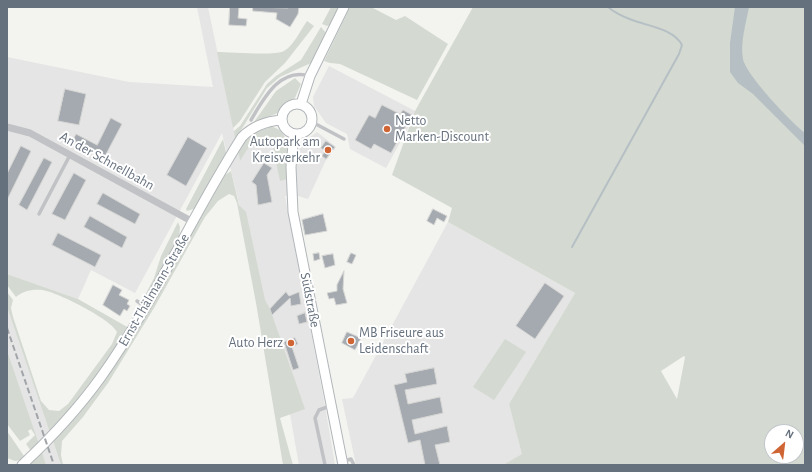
<!DOCTYPE html>
<html>
<head>
<meta charset="utf-8">
<style>
	body { margin:0 }
	#map { position:relative; width:812px; height:472px; overflow:hidden; background:#f3f4f0; font-family:"Alegreya Sans",sans-serif }
	canvas { display:block }
	.frame { position:absolute; inset:0; border:8px solid #66717e; pointer-events:none }
	.north { position:absolute; left:764px; top:424px; width:40px; height:40px; box-sizing:border-box; background:#fff; border:1px solid #c2c6cb; border-radius:50%; rotate:28deg; font-size:11px; font-weight:700; line-height:16px; text-align:center; color:#66717e }
	.north::after { content:''; display:block; margin:auto; width:14px; height:18px; background:#cf6535; clip-path:polygon(50% 0,100% 100%,50% 72%,0 100%) }
</style>
</head>
<body>
<div id="map">
<canvas width="812" height="472"></canvas>
<div class="frame"></div>
<div class="north">N</div>
</div>
<script>
const c = document.querySelector('canvas').getContext('2d');
c.lineJoin = 'round';
function paint(path, color) {
  c.fillStyle = color;
  c.fill(path, 'evenodd');
}
function stroke(path, color, width, dash) {
  c.strokeStyle = color;
  c.lineWidth = width;
  c.lineCap = dash ? 'butt' : 'round';
  c.setLineDash(dash || []);
  c.stroke(path);
}
function drawText(font, color, halo, rows, align = 'center') {
  c.font = font + ' "Alegreya Sans",sans-serif';
  c.lineWidth = 4;
  c.setLineDash([]);
  c.textBaseline = 'middle';
  c.strokeStyle = halo;
  c.fillStyle = color;
  for (const [text, x, y, turn = 0] of rows) {
    c.save();
    c.translate(x, y);
    c.rotate((+turn || 0) * Math.PI / 180);
    c.textAlign = isNaN(turn) ? turn : align;
    if (halo) c.strokeText(text, 0, 0);
    c.fillText(text, 0, 0);
    c.restore();
  }
}
const built = new Path2D(`
	M197 7H208L240 160 251 144 259 140 272 138 280 146 299 149 302 143 317 132 336 147 325 162 308 199 295 195 285 196 324 400 335 465H299L290 414 222 133 135 293 91 270 78 299 7 274V57L129 82 213 87Z
	M329 66 417 112 386 168 350 149 347 134 326 123 314 106 313 97Z
	M448 222 575 293 509 404 523 454 503 465H356L342 399 353 398Z
	M7 307 61 465H46L7 350Z`);
const green = new Path2D(`
	M331 7H339L330 25 327 26 322 24Z
	M350 7H371L396 20 405 16 448 44 417 100 340 64 330 63 324 61Z
	M473 7H805V465H503L522 454 509 404 575 293 448 222 452 208 392 175 415 111ZM684 356 685 357 677 399 661 371ZM772 432H796V456H772Z
	M307 21 314 26 285 63 265 82 240 121 233 128 217 52C231 52 274 56 284 51 294 45 300 31 307 21Z
	M321 27 326 33 311 63 280 77 267 88 235 140 234 131 240 126 267 84 276 76 301 60Z
	M295 78 301 84 294 100 283 106 278 113 254 122 276 91Z
	M271 126 280 130 285 137 287 146V179L280 181 271 138C252 141 250 145 240 161L238 151C246 138 256 129 271 126Z
	M223 139 227 157 196 208 187 211 186 209Z
	M231 171 239 205 246 212 265 300 270 309 305 409 280 418 293 465H283L256 303 237 203 234 196 229 194 218 201 205 217 154 308 108 383 83 417 62 441 61 455 63 465H61L53 441 153 301 225 175Z
	M178 222 180 227 179 238 143 302 142 301 154 278 161 256Z
	M7 274 78 299 129 328 95 378 50 433 7 307V292L13 300 11 308 13 317 41 401 49 410 59 411 68 404 112 344 117 332C111 319 57 292 42 290 32 289 23 291 16 297L7 285Z
	M505 339 526 352 494 400 473 387Z
	M7 350 39 444 31 451 26 444 35 435 31 429 28 431 30 435 20 441 7 424Z
	M7 431 24 456 21 460 15 461 7 458Z
	M42 452 46 465H26Z`);
const water = new Path2D(`
	M735 7H749C746 23 740 43 743 59 746 75 791 122 805 133V146L753 94 738 83 730 72V43Z`);
const stream = new Path2D(`
	M572 247 679 54 682 45C674 29 648 26 632 20 624 17 615 13 608 7`);
const building = new Path2D(`
	M230 7H239L238 18 247 19 246 26 229 25Z
	M253 7 288 8V7H299L298 14 290 27 276 19 277 13 253 11Z
	M65 89 86 94 79 125 58 121Z
	M382 105 400 114 403 110 412 115 391 153 374 144 371 149 355 140 369 115 375 118Z
	M111 118 122 124 104 158 84 147 82 150 71 144 76 134 97 145Z
	M188 137 207 148 186 186 167 175Z
	M326 141 335 147 326 159 322 156 325 151 321 148Z
	M21 146 31 151 7 200V174Z
	M44 158 52 162 27 210 19 205Z
	M264 163 272 168 267 175 272 202 258 205 256 185 252 182Z
	M74 173 86 180 65 220 52 214Z
	M103 193 140 214 135 224 97 204Z
	M433 209 447 216 444 222 437 218 434 225 427 221Z
	M323 214 327 231 305 235 302 220Z
	M90 216 127 237 122 248 84 227Z
	M58 233 101 255 95 267 52 245Z
	M319 253 320 259 314 261 313 254Z
	M351 253 356 255 352 264 347 262Z
	M333 254 335 265 325 268 322 256Z
	M344 271 343 289 347 303 336 305 334 298 329 299 327 293 337 291V285Z
	M545 283 564 296 535 339 516 326Z
	M113 285 122 290 119 295 129 300 127 304 130 306 127 311 124 309 120 316 103 305Z
	M286 292 289 296 299 292 301 304 291 306 290 298 272 315 270 309Z
	M305 313 307 322 299 324 297 316Z
	M347 332 361 338 355 350 342 343Z
	M295 338 298 344 292 347 299 368 293 370 284 342Z
	M434 368 437 384 405 390 408 404 440 397 443 413 412 420 415 434 447 426 450 442 435 445 440 465H425L420 440 408 443 394 385 407 382 405 374Z`);
const lane = new Path2D(`
	M251 120C264 98 280 67 310 76
	M312 122 344 139
	M39 214 70 155
	M137 301 144 306
	M344 461 351 459 354 465
	M325 465 315 418 319 410 330 406`);
const street = new Path2D(`
	M7 127 30 133 193 222`);
const secondary = new Path2D(`
	M282 119a15 15 0 1 1 30 0a15 15 0 1 1-30 0Z
	M301 104 310 76 344 7
	M294 134 291 167 293 212 343 465
	M22 465C51 438 78 409 101 377 155 301 192 215 242 137 253 126 267 121 282 120`);
const rail = new Path2D(`
	M7 328 54 465`);
const markers = [
	[387,129,4,"#cf6535"],
	[328,150,4,"#cf6535"],
	[351,341,4,"#cf6535"],
	[291,343,4,"#cf6535"]
];
const poiNames = [
	["Netto",395,121],
	["Marken-Discount",395,137],
	["Autopark am",320,142,"right"],
	["Kreisverkehr",320,158,"right"],
	["MB Friseure aus",359,333],
	["Leidenschaft",359,349],
	["Auto Herz",283,343,"right"]
];
const streetNames = [
	["An der Schnellbahn",107,161,29],
	["Ernst-Thälmann-Straße",154,290,-60],
	["Südstraße",310,300,79]
];
paint(built, '#e4e5e4');
paint(green, '#d4dad2');
paint(water, '#b6bfc4');
stroke(stream, '#b6bfc4', 2);
paint(building, '#a4aab0');
stroke(building, '#d5d5d3', 1);
stroke(secondary, '#b2b6ba', 11);
stroke(lane, '#c0c2c5', 3.5);
stroke(street, '#c0c2c5', 7);
stroke(secondary, '#fff', 9);
stroke(rail, '#a1a5aa', 2, [6, 3]);
for (const [x, y, r, color] of markers) {
  const dot = new Path2D();
  dot.arc(x, y, r, 0, 2 * Math.PI);
  c.fillStyle = color;
  c.fill(dot);
  stroke(dot, '#fff', 1.5);
}
drawText('14px', '#66717e', '#fff', poiNames, 'left');
drawText('14px', '#66717e', '#fff', streetNames);
</script>
</body>
</html>
